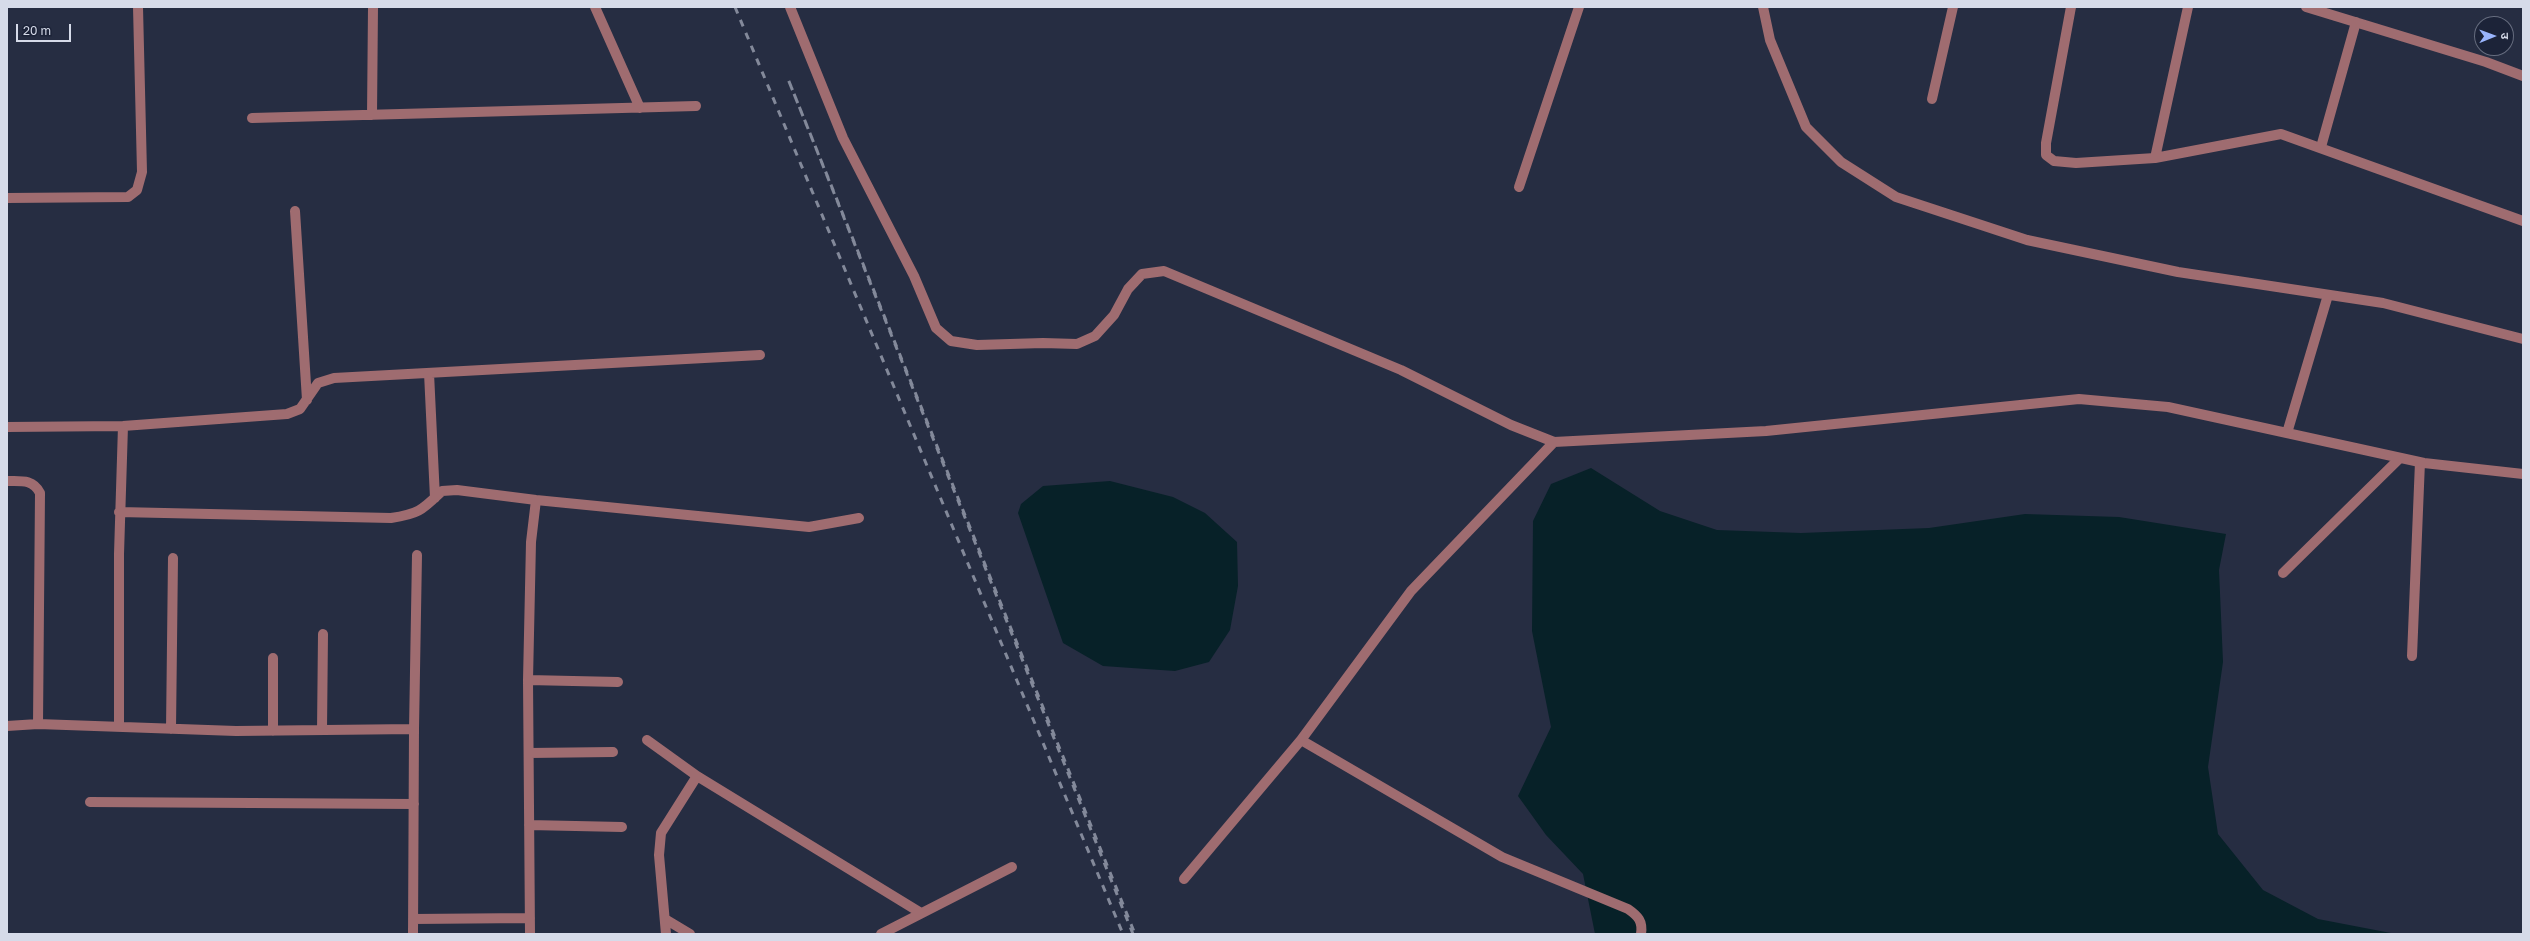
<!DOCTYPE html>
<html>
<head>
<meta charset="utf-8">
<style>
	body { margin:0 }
	#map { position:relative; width:2530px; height:941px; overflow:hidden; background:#262d42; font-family:"Golos Text","Noto Sans Devanagari",sans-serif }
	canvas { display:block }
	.frame { position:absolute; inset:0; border:8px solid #d6dbe9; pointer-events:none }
	.north { position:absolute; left:2474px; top:16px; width:40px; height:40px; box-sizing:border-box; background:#1c2338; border:1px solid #666d7f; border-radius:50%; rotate:89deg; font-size:11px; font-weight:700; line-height:16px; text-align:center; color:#d6dbe9 }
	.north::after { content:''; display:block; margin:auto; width:14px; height:18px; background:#9ab5fd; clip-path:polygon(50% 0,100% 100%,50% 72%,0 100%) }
	.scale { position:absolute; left:16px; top:24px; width:55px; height:18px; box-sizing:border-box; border:2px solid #d6dbe9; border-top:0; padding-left:5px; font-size:12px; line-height:14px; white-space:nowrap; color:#d6dbe9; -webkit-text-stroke:3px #1c2338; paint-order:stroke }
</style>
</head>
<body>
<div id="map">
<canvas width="2530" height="941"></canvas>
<div class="frame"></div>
<div class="north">उ</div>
<div class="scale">20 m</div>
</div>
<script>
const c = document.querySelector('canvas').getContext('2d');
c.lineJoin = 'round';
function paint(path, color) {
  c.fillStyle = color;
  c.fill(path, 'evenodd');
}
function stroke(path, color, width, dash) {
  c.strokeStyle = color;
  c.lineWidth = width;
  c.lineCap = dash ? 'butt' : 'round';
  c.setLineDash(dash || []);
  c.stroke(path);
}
const water = new Path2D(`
	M1591 468 1660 511 1717 530 1801 533 1929 528 2025 514 2119 517 2226 534 2219 570 2223 662 2208 767 2218 834 2263 890 2318 919 2396 934H1595L1583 874 1546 835 1518 796 1551 727 1532 631 1533 521 1551 484Z
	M1110 481 1173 497 1205 513 1237 542 1238 586 1230 630 1209 662 1175 671 1103 666 1063 643 1018 513 1021 504 1043 486Z`);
const minor = new Path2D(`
	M595 7 640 108
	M790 7 843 138 914 276 936 328 951 341 977 345 1043 343 1077 344 1095 336 1114 315 1128 289 1142 274 1164 271 1401 370 1511 425 1554 442
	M1763 7 1770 40 1806 127 1841 162 1896 197 2027 240 2178 272 2383 303 2523 339
	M2071 7 2046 143V155L2054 161 2076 163 2155 158 2281 134 2523 221
	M2306 7 2486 62 2523 76
	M1932 99 1953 7
	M372 115 373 7
	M252 118 696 106
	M2321 147 2356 22
	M2155 158 2188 7
	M1519 187 1579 7
	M7 198 128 197 137 190 142 172 138 7
	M295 211 307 400
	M429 373 435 498
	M7 427 123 426 287 414 300 409 318 383 334 378 760 355
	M2287 433 2328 295
	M7 481C21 481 33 479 40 493L38 724 236 731 414 729
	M119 512 391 518C419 514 422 510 442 491L457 490 536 500 809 527 859 518
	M2283 573 2400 458
	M2412 656 2420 462
	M273 658V731
	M528 680 618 682
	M7 726 38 724
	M119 727V554L123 426
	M171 729 173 558
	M322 730 323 634
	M647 740 697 776 921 913
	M1301 740 1502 857 1628 909C1638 916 1643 921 1641 934
	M529 753 613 752
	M90 802 414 804
	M529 825 622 827
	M1184 879 1301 740 1411 591 1554 442 1766 431 2079 399 2168 407 2424 463 2523 474
	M413 919 530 918
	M665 919 690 934
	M413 934 414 729 417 555
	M530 934 528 680 531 542 536 500
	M666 934 659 855 661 833 697 776
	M881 934 1012 867`);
const rail = new Path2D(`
	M735 7 1123 934
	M1133 934 788 79 1135 934`);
paint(water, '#072128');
stroke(minor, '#9f6c70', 10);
stroke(rail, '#83899a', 3, [7, 7]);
</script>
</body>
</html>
